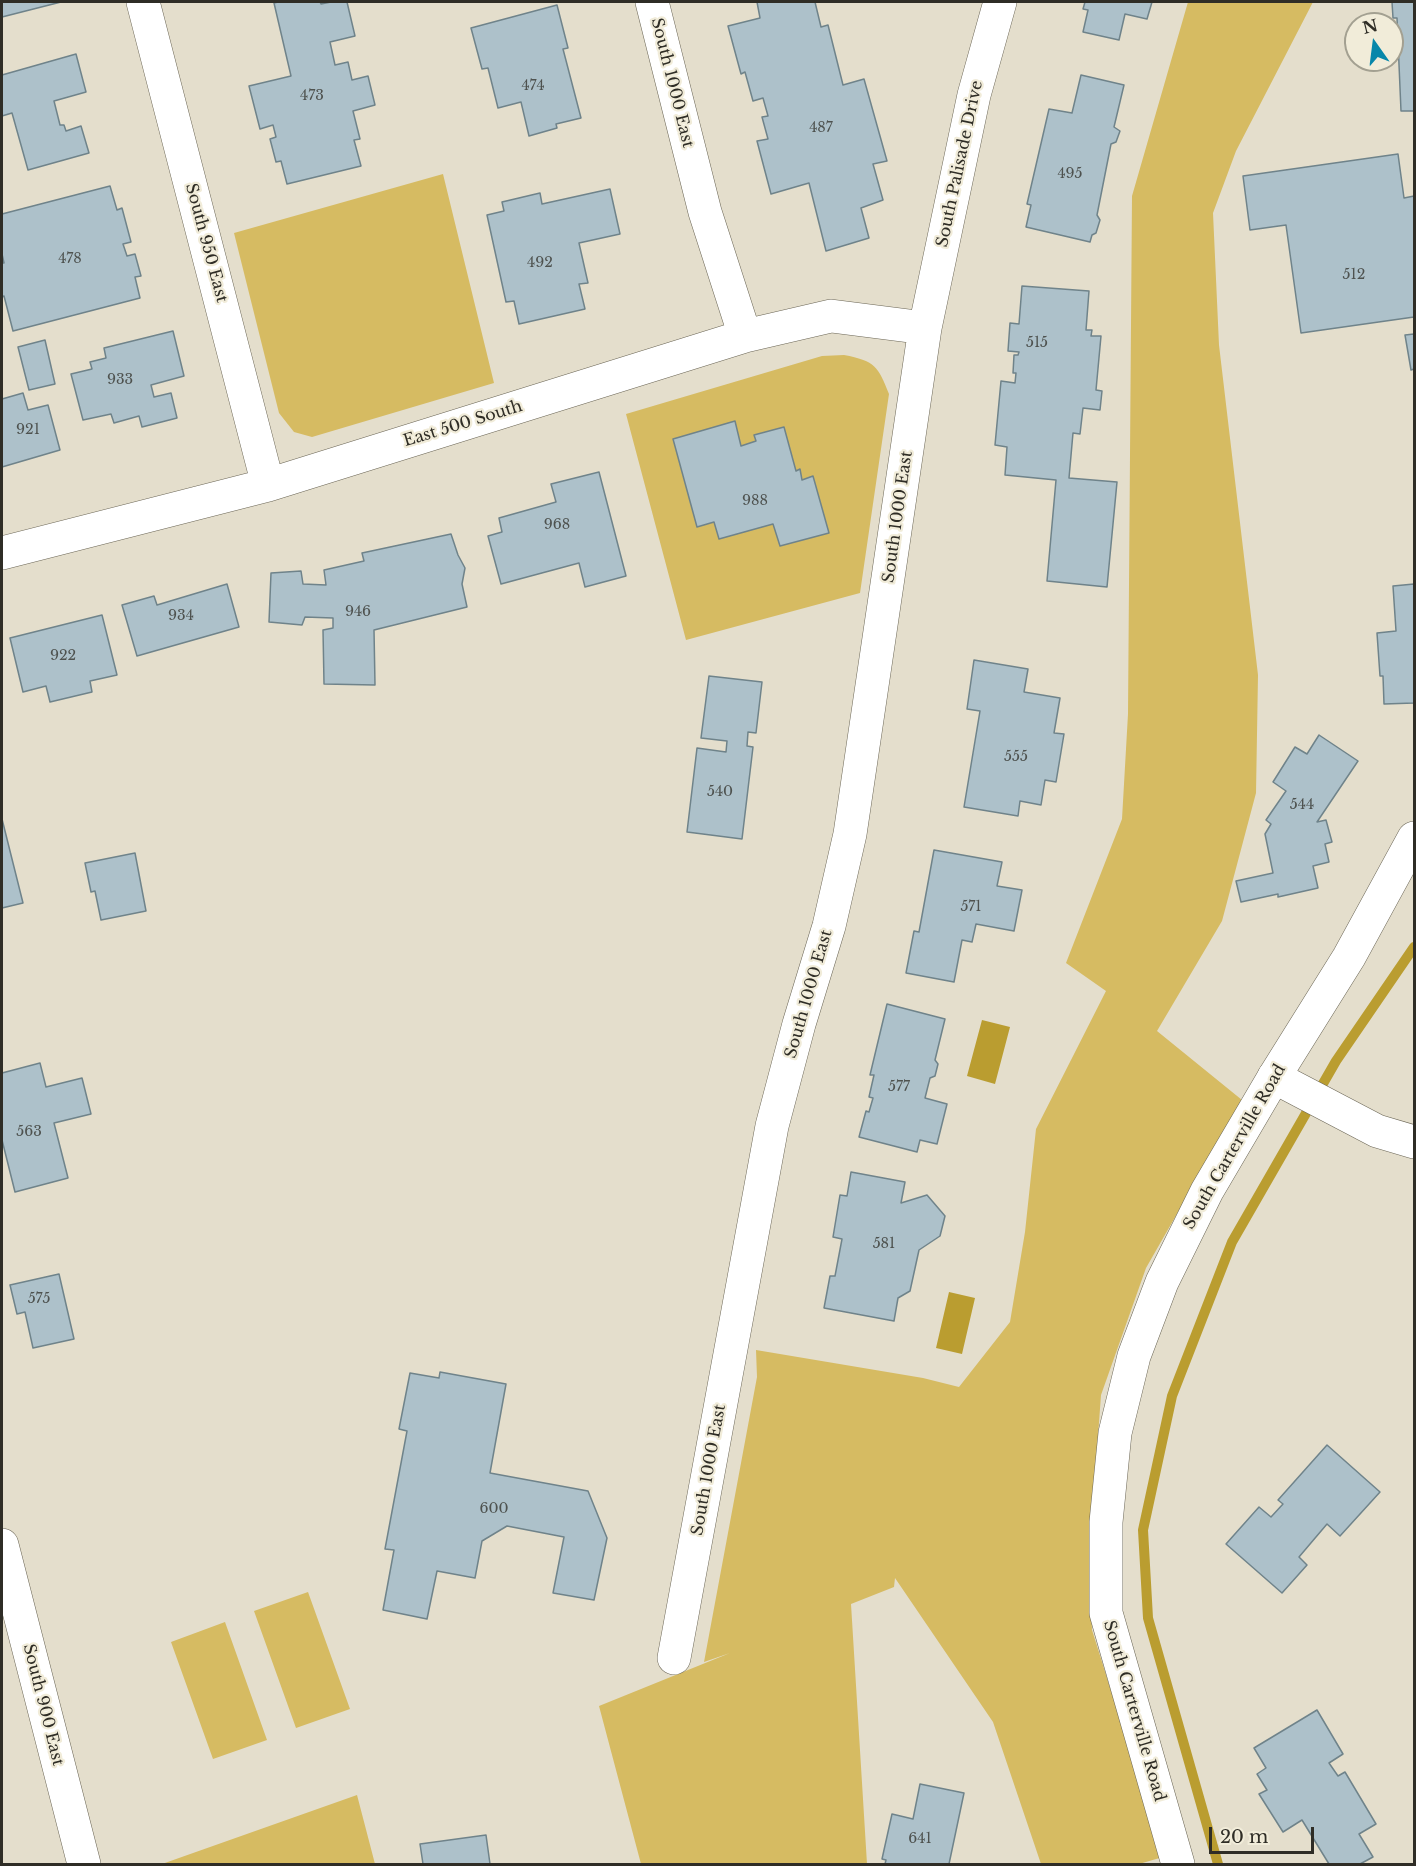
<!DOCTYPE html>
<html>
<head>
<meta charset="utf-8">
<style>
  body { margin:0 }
  #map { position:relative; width:1416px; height:1866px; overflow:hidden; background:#e4decc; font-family:"Libre Baskerville",serif }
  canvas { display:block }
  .frame { position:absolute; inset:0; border:3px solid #2f2d26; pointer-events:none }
  .north { position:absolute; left:1344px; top:12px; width:60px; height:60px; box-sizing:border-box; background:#f1ecd9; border:2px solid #a3a091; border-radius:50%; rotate:346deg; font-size:16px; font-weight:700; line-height:24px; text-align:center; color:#2f2d26 }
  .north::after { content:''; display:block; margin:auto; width:21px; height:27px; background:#0787aa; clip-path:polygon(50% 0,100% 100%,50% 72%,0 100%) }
  .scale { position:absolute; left:1209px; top:1827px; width:105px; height:27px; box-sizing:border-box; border:3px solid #2f2d26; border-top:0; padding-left:8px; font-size:18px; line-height:21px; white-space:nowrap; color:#2f2d26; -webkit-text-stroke:4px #f1ecd9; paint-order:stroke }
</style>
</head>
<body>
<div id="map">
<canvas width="1416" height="1866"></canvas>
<div class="frame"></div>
<div class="north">N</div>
<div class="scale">20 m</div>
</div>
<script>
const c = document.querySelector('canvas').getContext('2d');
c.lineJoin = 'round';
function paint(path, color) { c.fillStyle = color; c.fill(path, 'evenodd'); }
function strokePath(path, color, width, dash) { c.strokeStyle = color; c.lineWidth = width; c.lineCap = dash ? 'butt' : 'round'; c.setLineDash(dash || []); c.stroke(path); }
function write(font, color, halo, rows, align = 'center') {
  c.font = font + ' "Libre Baskerville",serif'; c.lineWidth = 4.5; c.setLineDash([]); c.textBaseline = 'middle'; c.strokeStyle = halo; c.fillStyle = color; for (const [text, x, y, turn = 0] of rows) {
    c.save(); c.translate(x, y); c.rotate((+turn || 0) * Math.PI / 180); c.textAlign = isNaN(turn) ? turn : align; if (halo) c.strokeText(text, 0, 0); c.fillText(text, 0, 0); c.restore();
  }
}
const green = new Path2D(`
  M 1188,2 L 1313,2 L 1236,151 L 1213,213 L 1219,345 L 1258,675 L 1256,793 L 1222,921 L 1157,1031 L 1242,1100 L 1146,1268 L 1101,1395 L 1089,1560 L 1092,1630 L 1163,1857 L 1139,1864 L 1041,1864 L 993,1722 L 895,1578 L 894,1587 L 851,1604 L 867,1864 L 641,1864 L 599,1706 L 730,1653 L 704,1662 L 757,1377 L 756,1350 L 923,1378 L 959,1387 L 1010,1322 L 1025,1232 L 1036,1129 L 1106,991 L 1066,963 L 1122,819 L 1128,714 L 1132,196 Z
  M 443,174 L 494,383 L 312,437 L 294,432 L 279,413 L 234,233 Z
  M 844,355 C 875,361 878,366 889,394 L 860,593 L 686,640 L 626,414 L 822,356 Z
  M 308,1592 L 350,1709 L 296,1728 L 254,1611 Z
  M 225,1622 L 267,1740 L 213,1759 L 171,1642 Z
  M 357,1795 L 375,1864 L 162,1864 Z`);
const water = new Path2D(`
  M 982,1020 L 1010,1027 L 995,1084 L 967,1076 Z
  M 949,1292 L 975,1298 L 962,1354 L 936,1348 Z`);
const stream = new Path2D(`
  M 1218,1864 L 1148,1618 L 1143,1530 L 1172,1396 L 1232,1242 L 1336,1061 L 1414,947`);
const building = new Path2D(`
  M 2,2 L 61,2 L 2,17 Z
  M 278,2 L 320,2 L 321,4 L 331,2 L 347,2 L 355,36 L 330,42 L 335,65 L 348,62 L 352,80 L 368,76 L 375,105 L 353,111 L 360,139 L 354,140 L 361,166 L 287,184 L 281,161 L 276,162 L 270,139 L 276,137 L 273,125 L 260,129 L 249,86 L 291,76 L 274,3 Z
  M 757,2 L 815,2 L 821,27 L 828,25 L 843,85 L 864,79 L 887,161 L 873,164 L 883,200 L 861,208 L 869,238 L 826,251 L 809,183 L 771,194 L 757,141 L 768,139 L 762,117 L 768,116 L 763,98 L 753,101 L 745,72 L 741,74 L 728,26 L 760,18 Z
  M 1085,2 L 1152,2 L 1147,19 L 1125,14 L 1119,40 L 1083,32 L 1088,10 L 1083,9 Z
  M 1392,2 L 1414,2 L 1414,111 L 1401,111 L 1397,18 L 1393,18 Z
  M 557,5 L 568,48 L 563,49 L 581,118 L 556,124 L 557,128 L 529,136 L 521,102 L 498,108 L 488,68 L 482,69 L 471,28 Z
  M 76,54 L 86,92 L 54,101 L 60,125 L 64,125 L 66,131 L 81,126 L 89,153 L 28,170 L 12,113 L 2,116 L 2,75 Z
  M 1081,75 L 1124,85 L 1114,127 L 1120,131 L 1116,142 L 1111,144 L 1097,215 L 1100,220 L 1096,233 L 1092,235 L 1090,242 L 1026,227 L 1031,205 L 1027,204 L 1049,109 L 1072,113 Z
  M 1398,154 L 1404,198 L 1414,196 L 1414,317 L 1301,333 L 1286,225 L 1250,230 L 1243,176 Z
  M 110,186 L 117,210 L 122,208 L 131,242 L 123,244 L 127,256 L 135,254 L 141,276 L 135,277 L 140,298 L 13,331 L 4,296 L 2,297 L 2,263 L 4,263 L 2,254 L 2,214 Z
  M 610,189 L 620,234 L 579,243 L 588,283 L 579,284 L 585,309 L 519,324 L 514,301 L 506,302 L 487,215 L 504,211 L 502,202 L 540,193 L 542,204 Z
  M 1022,286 L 1089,291 L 1086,330 L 1092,330 L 1091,336 L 1101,336 L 1096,390 L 1102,391 L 1100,410 L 1083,408 L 1080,434 L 1073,433 L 1069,478 L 1117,482 L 1107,587 L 1047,581 L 1056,480 L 1005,475 L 1007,447 L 995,445 L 1001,381 L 1015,383 L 1016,373 L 1013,373 L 1014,355 L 1018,355 L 1019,352 L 1008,351 L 1010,323 L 1019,324 Z
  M 173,331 L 184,376 L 151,385 L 154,397 L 171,393 L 177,418 L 142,427 L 139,416 L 114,423 L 111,414 L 83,420 L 71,374 L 92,369 L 90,362 L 106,358 L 104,348 Z
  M 1414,334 L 1414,369 L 1411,370 L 1405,335 Z
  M 45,340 L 55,384 L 29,390 L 18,347 Z
  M 23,393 L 28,410 L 48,405 L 60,450 L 2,467 L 2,399 Z
  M 735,421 L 741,446 L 756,441 L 754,435 L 784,427 L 796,471 L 800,469 L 802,480 L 813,476 L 829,533 L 780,546 L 773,524 L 719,539 L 714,522 L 697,527 L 673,439 Z
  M 599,472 L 626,576 L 585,587 L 579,563 L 501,584 L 488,536 L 502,532 L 499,518 L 556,502 L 551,484 Z
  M 451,534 L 458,555 L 465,568 L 462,584 L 467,607 L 374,630 L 375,685 L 324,684 L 323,630 L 333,628 L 333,618 L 305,617 L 302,625 L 269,622 L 271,573 L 301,571 L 303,584 L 326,585 L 324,570 L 364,561 L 362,553 Z
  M 227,584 L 239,627 L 137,656 L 122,605 L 154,596 L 157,605 Z
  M 1414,584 L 1414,703 L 1384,704 L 1383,676 L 1380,676 L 1377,633 L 1396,631 L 1393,586 Z
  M 102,615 L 117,675 L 90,681 L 92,692 L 50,702 L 46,686 L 23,692 L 10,638 Z
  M 974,660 L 1028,669 L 1024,692 L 1060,698 L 1054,733 L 1064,734 L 1056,782 L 1045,780 L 1041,805 L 1020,801 L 1018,816 L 964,807 L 980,711 L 967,709 Z
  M 709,676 L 762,682 L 756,733 L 748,732 L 747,746 L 753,747 L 742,839 L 687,832 L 697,748 L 726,752 L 727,741 L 701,738 Z
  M 1319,735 L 1358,761 L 1317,822 L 1326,820 L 1332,842 L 1325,844 L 1329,862 L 1313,866 L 1318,888 L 1278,897 L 1278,894 L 1241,902 L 1236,881 L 1273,873 L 1265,834 L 1271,824 L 1266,820 L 1286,791 L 1273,782 L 1295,747 L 1307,754 Z
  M 2,819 L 23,903 L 2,908 Z
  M 934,850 L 1002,862 L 997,886 L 1022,890 L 1014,931 L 976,924 L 972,942 L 962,940 L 954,982 L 906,973 L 914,931 L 919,932 Z
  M 135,853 L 146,911 L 101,920 L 95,891 L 91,892 L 85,863 Z
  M 887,1004 L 945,1019 L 935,1060 L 938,1064 L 935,1076 L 930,1078 L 925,1098 L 947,1104 L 937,1144 L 920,1140 L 917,1152 L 859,1137 L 866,1111 L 869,1112 L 873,1098 L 869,1097 L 874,1075 L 870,1075 Z
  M 40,1063 L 46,1087 L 82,1078 L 91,1114 L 54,1123 L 68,1178 L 15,1192 L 2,1140 L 2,1073 Z
  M 851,1172 L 905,1182 L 901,1203 L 927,1195 L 945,1216 L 940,1236 L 919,1250 L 910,1291 L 898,1298 L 894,1321 L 824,1308 L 830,1276 L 835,1276 L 842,1239 L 833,1237 L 840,1195 L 847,1196 Z
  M 59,1274 L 74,1339 L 33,1348 L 25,1312 L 17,1314 L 10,1285 Z
  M 440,1372 L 506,1384 L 490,1473 L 588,1491 L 607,1538 L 594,1600 L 553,1593 L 564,1537 L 507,1526 L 482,1541 L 475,1578 L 437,1571 L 427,1619 L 383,1610 L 394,1550 L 385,1549 L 407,1431 L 399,1429 L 410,1373 L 439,1378 Z
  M 1327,1445 L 1380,1492 L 1340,1536 L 1327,1524 L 1299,1557 L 1307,1565 L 1282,1593 L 1226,1544 L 1259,1507 L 1271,1517 L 1283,1504 L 1278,1500 Z
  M 1317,1710 L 1343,1754 L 1329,1763 L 1338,1776 L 1345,1772 L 1376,1824 L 1359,1834 L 1373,1857 L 1360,1864 L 1329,1864 L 1302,1820 L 1283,1832 L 1259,1794 L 1267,1790 L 1257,1774 L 1266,1768 L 1254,1748 Z
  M 920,1784 L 964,1793 L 949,1864 L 885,1864 L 886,1860 L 882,1859 L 892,1814 L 913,1819 Z
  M 486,1835 L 490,1864 L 423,1864 L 420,1844 Z`);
const minor = new Path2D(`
  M 143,2 L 268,485
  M 652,2 L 705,212 L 745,336
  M 2,553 L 268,485 L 745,336 L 831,316 L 925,328
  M 1274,1077 L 1377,1131 L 1414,1142
  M 2,1545 L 84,1864
  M 674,1658 L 772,1126 L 799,1024 L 829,926 L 850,834 L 925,328 L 974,95 L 1000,2`);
const tertiary = new Path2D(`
  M 1178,1864 L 1106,1613 L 1106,1522 L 1115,1433 L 1134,1356 L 1162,1282 L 1207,1191 L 1274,1077 L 1349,957 L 1414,838`);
const numberNames = [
  ["474",533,86],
  ["473",312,96],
  ["487",821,128],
  ["495",1070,174],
  ["478",70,259],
  ["492",540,263],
  ["512",1354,275],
  ["515",1037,343],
  ["933",120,380],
  ["921",28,430],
  ["988",755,501],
  ["968",557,525],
  ["946",358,612],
  ["934",181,616],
  ["922",63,656],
  ["555",1016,757],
  ["540",720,792],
  ["544",1302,805],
  ["571",971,907],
  ["577",899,1087],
  ["563",29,1132],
  ["581",884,1244],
  ["575",39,1299],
  ["600",494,1509],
  ["641",920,1839]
];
const streetNames = [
  ["South 1000 East",672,83,76],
  ["South Palisade Drive",960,164,-78],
  ["South 950 East",206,243,75],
  ["East 500 South",463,424,-17],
  ["South 1000 East",898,517,-82],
  ["South 1000 East",809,994,-74],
  ["South Carterville Road",1235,1147,-60],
  ["South 1000 East",709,1470,-80],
  ["South 900 East",43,1705,76],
  ["South Carterville Road",1134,1711,74]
];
paint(green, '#d6bb62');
paint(water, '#ba9d30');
strokePath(stream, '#ba9d30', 10);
paint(building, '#adc1ca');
strokePath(building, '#6f838a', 1.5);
strokePath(minor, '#6b6656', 34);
strokePath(tertiary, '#6b6656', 34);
strokePath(minor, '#fff', 33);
strokePath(tertiary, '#fff', 33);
write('14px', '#4e524f', null, numberNames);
write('16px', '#2f2d26', '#f1ecd9', streetNames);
</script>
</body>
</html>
